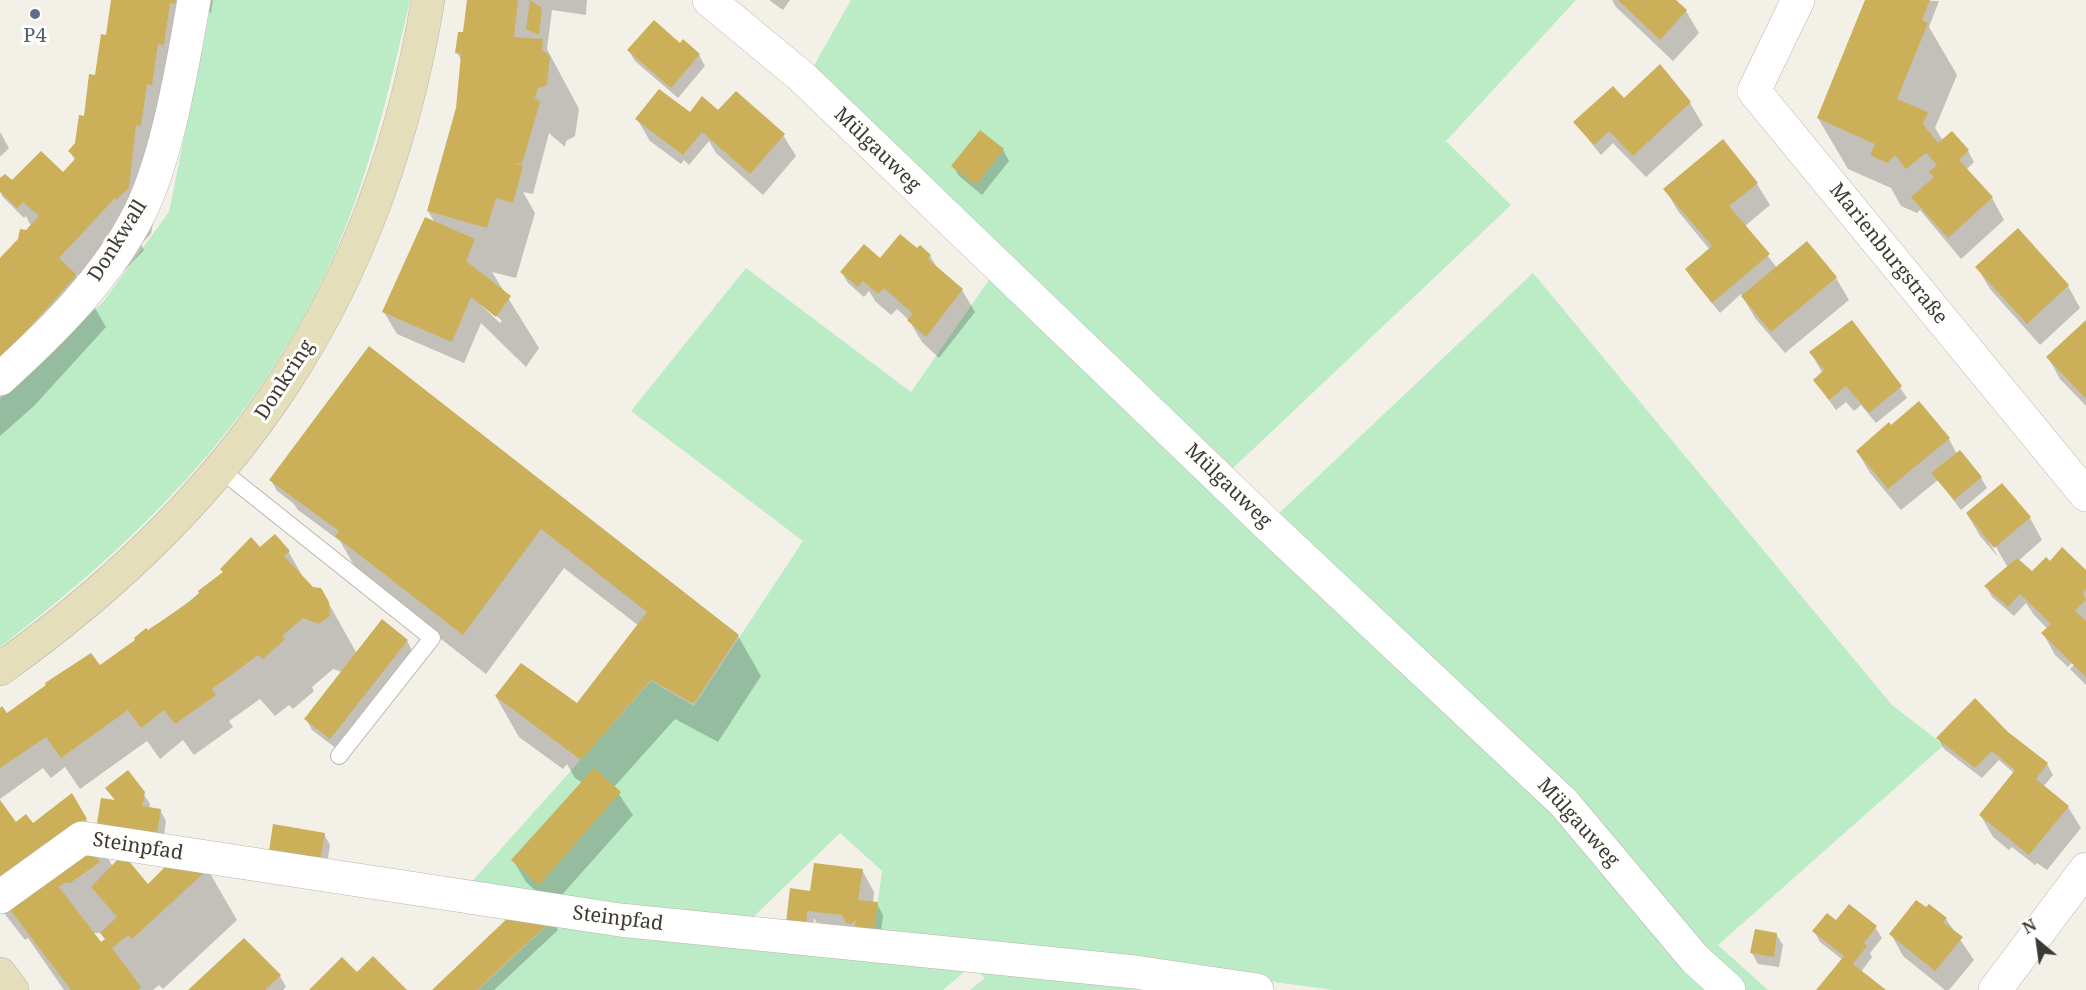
<!DOCTYPE html>
<html>
<head>
<meta charset="utf-8">
<style>
  body { margin:0 }
  #map { position:relative; width:2086px; height:990px; overflow:hidden; background:#f3f0e7; font-family:"Noto Serif",serif }
  canvas { display:block }
  .north { position:absolute; left:2008px; top:912px; width:60px; height:60px; -webkit-text-stroke:4px #fffefa; paint-order:stroke; rotate:331deg; font-size:16px; font-weight:700; line-height:24px; text-align:center; color:#3b3a37 }
  .north::after { content:''; display:block; margin:auto; width:21px; height:27px; background:#3b3a37; clip-path:polygon(50% 0,100% 100%,50% 72%,0 100%) }
</style>
</head>
<body>
<div id="map">
<canvas width="2086" height="990"></canvas>
<div class="north">N</div>
</div>
<script>
const c = document.querySelector('canvas').getContext('2d');
c.lineJoin = 'round';
function paint(path, color) { c.fillStyle = color; c.fill(path, 'evenodd'); }
function strokePath(path, color, width, dash) { c.strokeStyle = color; c.lineWidth = width; c.lineCap = dash ? 'butt' : 'round'; c.setLineDash(dash || []); c.stroke(path); }
function write(font, color, halo, rows, align = 'center') {
  c.font = font + ' "Noto Serif",serif'; c.lineWidth = 6; c.setLineDash([]); c.textBaseline = 'middle'; c.strokeStyle = halo; c.fillStyle = color; for (const [text, x, y, turn = 0] of rows) {
    c.save(); c.translate(x, y); c.rotate((+turn || 0) * Math.PI / 180); c.textAlign = isNaN(turn) ? turn : align; if (halo) c.strokeText(text, 0, 0); c.fillText(text, 0, 0); c.restore();
  }
}
const green = new Path2D(`
  M 212,0 L 410,0 C 391,82 372,165 339,243 C 270,411 142,539 0,647 L 0,399 L 103,302 L 169,212 Z
  M 851,0 L 1576,0 L 1446,141 L 1511,205 L 1228,473 L 811,71 Z
  M 746,268 L 911,392 L 993,274 L 1554,811 L 1710,990 L 1334,990 L 1130,963 L 873,938 L 882,871 L 840,833 L 744,926 L 467,887 L 651,681 L 694,706 L 803,541 L 631,411 Z
  M 1533,273 L 1892,705 L 1944,745 L 1718,945 L 1768,990 L 1745,990 L 1707,956 L 1274,518 Z
  M 555,918 L 971,966 L 943,990 L 478,990 Z
  M 977,971 L 1130,980 L 1140,990 L 970,990 L 985,978 Z`);
const shadow = new Path2D(`
  M 113,0 L 213,0 L 211,13 L 189,9 L 151,234 L 141,244 L 144,250 L 101,296 L 74,272 L 106,327 L 34,406 L 0,436 L 0,260 L 31,226 L 26,216 L 24,218 L 2,196 L 0,181 L 63,174 L 75,161 L 70,151 L 76,143 L 85,118 L 108,37 Z
  M 469,0 L 587,0 L 586,15 L 552,10 L 547,49 L 579,109 L 575,136 L 566,141 L 565,147 L 549,133 L 533,194 L 523,192 L 535,213 L 516,278 L 492,272 L 539,348 L 526,367 L 481,323 L 464,363 L 397,334 L 384,312 L 435,223 L 428,211 L 457,108 L 462,61 L 457,53 L 465,34 ZM 481,301 L 502,321 L 500,323 L 481,305 Z
  M 769,0 L 790,0 L 783,10 Z
  M 1612,0 L 1674,0 L 1686,11 L 1699,33 L 1673,61 L 1616,7 Z
  M 1867,0 L 1939,1 L 1929,27 L 1957,75 L 1935,128 L 1943,141 L 1952,134 L 1968,151 L 1974,162 L 1966,170 L 1992,198 L 2004,220 L 1961,259 L 1920,210 L 1917,213 L 1901,206 L 1891,188 L 1848,169 L 1818,118 Z
  M 683,41 L 699,55 L 705,66 L 678,98 L 635,61 L 629,51 L 680,45 Z
  M 1680,91 L 1690,103 L 1703,125 L 1646,177 L 1613,143 L 1601,155 L 1575,123 L 1623,101 Z
  M 717,111 L 783,135 L 796,156 L 763,195 L 716,153 L 709,141 L 689,165 L 684,160 L 681,164 L 650,141 L 637,119 Z
  M 0,132 L 9,148 L 1,156 L 0,156 Z
  M 981,132 L 1003,150 L 1009,161 L 982,195 L 959,176 L 953,166 Z
  M 1757,184 L 1770,205 L 1745,226 L 1777,268 L 1807,243 L 1836,278 L 1849,300 L 1785,353 L 1755,318 L 1741,294 L 1720,313 L 1693,280 L 1686,269 L 1710,250 L 1678,211 L 1665,189 Z
  M 917,250 L 930,256 L 938,269 L 962,290 L 975,312 L 939,358 L 922,342 L 909,320 L 897,309 L 891,315 L 876,302 L 869,291 L 864,297 L 848,283 L 842,273 Z
  M 1977,267 L 2068,286 L 2080,308 L 2040,345 L 1990,289 Z
  M 1851,322 L 1880,357 L 1907,398 L 1876,423 L 1861,405 L 1854,411 L 1846,402 L 1836,410 L 1815,381 L 1823,374 L 1811,353 Z
  M 2086,322 L 2086,406 L 2060,379 L 2048,357 Z
  M 369,349 L 738,636 L 761,676 L 718,742 L 675,719 L 614,787 L 633,815 L 552,906 L 526,882 L 513,860 L 583,783 L 575,778 L 567,764 L 563,769 L 519,737 L 496,697 L 521,665 L 578,706 L 639,626 L 564,568 L 486,674 L 360,576 L 340,541 L 298,510 L 293,503 L 277,491 L 271,480 Z
  M 1949,439 L 1957,454 L 1981,478 L 1987,488 L 1961,510 L 1938,480 L 1901,510 L 1870,473 L 1857,451 Z
  M 2002,485 L 2030,518 L 2042,540 L 2018,561 L 2032,574 L 2050,563 L 2086,572 L 2086,648 L 2068,667 L 2055,655 L 2043,633 L 2048,629 L 2034,615 L 2026,603 L 2014,616 L 1992,597 L 1986,586 L 2008,568 L 1992,540 L 1989,542 L 1998,557 L 1980,536 L 1967,514 Z
  M 260,549 L 288,551 L 306,582 L 328,602 L 357,654 L 407,641 L 413,652 L 337,749 L 312,730 L 306,719 L 342,672 L 333,669 L 312,687 L 314,691 L 293,709 L 289,705 L 275,716 L 260,699 L 229,721 L 233,727 L 194,755 L 183,740 L 160,759 L 147,741 L 80,789 L 65,767 L 51,778 L 43,768 L 0,799 L 0,710 L 6,715 L 100,667 Z
  M 2086,653 L 2086,685 L 2070,669 Z
  M 2007,733 L 2047,764 L 2053,775 L 2043,787 L 2068,807 L 2081,828 L 2047,870 L 2037,863 L 2035,865 L 2012,847 L 2009,850 L 1993,837 L 1981,816 L 2014,773 L 1999,760 L 1982,778 L 1944,749 L 1938,738 Z
  M 107,788 L 143,793 L 150,804 L 149,809 L 160,810 L 166,821 L 162,849 L 105,834 L 98,823 L 116,802 Z
  M 72,795 L 113,867 L 148,886 L 208,870 L 237,920 L 163,989 L 159,985 L 153,990 L 64,990 L 28,938 L 25,940 L 0,908 L 0,803 L 16,824 L 33,825 ZM 95,933 L 102,933 L 106,940 L 100,944 L 93,935 Z
  M 324,834 L 330,845 L 325,877 L 269,858 Z
  M 862,870 L 874,892 L 873,903 L 877,904 L 883,915 L 879,949 L 822,932 L 814,918 L 811,936 L 794,934 L 811,893 Z
  M 1929,906 L 1946,919 L 1974,960 L 1949,990 L 1945,990 L 1903,956 L 1891,934 Z
  M 552,920 L 558,930 L 494,990 L 434,990 Z
  M 1837,922 L 1875,927 L 1882,938 L 1870,953 L 1872,957 L 1861,972 L 1884,990 L 1818,990 L 1843,960 L 1820,942 L 1814,931 Z
  M 1776,934 L 1783,945 L 1779,967 L 1758,964 L 1752,953 Z
  M 244,940 L 280,976 L 286,987 L 283,990 L 190,990 Z`);
const building = new Path2D(`
  M 111,0 L 176,0 L 175,4 L 170,3 L 164,45 L 158,44 L 152,85 L 147,84 L 141,126 L 136,125 L 129,188 L 116,200 L 115,198 L 59,258 L 77,275 L 0,360 L 0,258 L 18,239 L 20,229 L 26,230 L 39,216 L 23,202 L 17,208 L 0,192 L 0,178 L 5,174 L 12,180 L 41,151 L 63,172 L 76,158 L 68,151 L 75,143 L 79,115 L 84,116 L 89,74 L 95,75 L 101,34 L 106,35 Z
  M 467,0 L 518,0 L 514,37 L 543,39 L 542,50 L 550,56 L 547,85 L 537,89 L 536,97 L 532,96 L 540,102 L 522,164 L 514,163 L 523,166 L 513,203 L 496,198 L 487,228 L 427,211 L 456,108 L 461,54 L 455,53 L 458,32 L 463,32 Z
  M 530,0 L 542,8 L 539,35 L 526,29 Z
  M 1618,0 L 1676,0 L 1687,10 L 1660,40 Z
  M 1865,0 L 1930,0 L 1922,20 L 1928,23 L 1897,99 L 1928,112 L 1923,124 L 1938,143 L 1952,131 L 1969,150 L 1959,160 L 1993,197 L 1948,238 L 1911,197 L 1934,177 L 1929,172 L 1937,165 L 1926,153 L 1906,169 L 1895,155 L 1887,163 L 1870,155 L 1875,144 L 1817,118 Z
  M 654,20 L 680,43 L 683,39 L 700,54 L 671,88 L 627,50 Z
  M 1660,64 L 1691,102 L 1633,156 L 1609,131 L 1594,145 L 1573,122 L 1613,86 L 1624,98 Z
  M 659,89 L 690,112 L 702,96 L 718,110 L 736,91 L 785,134 L 750,174 L 702,132 L 683,155 L 635,119 Z
  M 980,130 L 1004,149 L 976,185 L 951,166 Z
  M 1723,139 L 1758,183 L 1729,206 L 1770,254 L 1712,303 L 1685,269 L 1712,246 L 1663,189 Z
  M 425,217 L 475,239 L 466,261 L 511,296 L 496,317 L 471,297 L 452,342 L 382,312 Z
  M 2018,228 L 2069,285 L 2027,324 L 1975,267 Z
  M 900,234 L 917,248 L 920,245 L 931,255 L 928,259 L 963,289 L 926,337 L 907,320 L 913,314 L 884,288 L 878,294 L 863,281 L 858,287 L 840,272 L 864,244 L 880,258 Z
  M 1807,241 L 1837,277 L 1771,332 L 1741,296 Z
  M 1852,320 L 1902,386 L 1869,413 L 1846,386 L 1829,400 L 1813,380 L 1824,370 L 1809,352 Z
  M 2086,320 L 2086,399 L 2046,357 Z
  M 369,346 L 739,635 L 695,702 L 692,703 L 651,680 L 581,760 L 495,696 L 521,663 L 577,703 L 647,612 L 541,529 L 463,635 L 335,536 L 339,531 L 269,480 Z
  M 1919,401 L 1950,438 L 1888,489 L 1856,451 L 1889,422 L 1891,425 Z
  M 1960,450 L 1982,477 L 1954,500 L 1931,473 Z
  M 2002,483 L 2031,517 L 1994,548 L 1966,513 Z
  M 275,534 L 290,551 L 284,556 L 313,587 L 321,588 L 329,602 L 330,616 L 319,624 L 303,618 L 282,636 L 285,639 L 263,659 L 258,655 L 212,689 L 216,695 L 175,724 L 164,710 L 141,728 L 128,710 L 61,758 L 46,737 L 0,768 L 0,708 L 2,706 L 7,713 L 46,685 L 45,683 L 91,653 L 100,665 L 135,640 L 134,638 L 146,628 L 148,630 L 188,603 L 199,593 L 198,591 L 223,572 L 220,569 L 251,537 L 260,547 Z
  M 2062,547 L 2086,570 L 2086,589 L 2083,593 L 2086,600 L 2075,611 L 2086,621 L 2086,677 L 2041,633 L 2051,624 L 2020,594 L 2008,607 L 1984,586 L 2017,558 L 2032,571 L 2046,557 L 2050,561 Z
  M 382,619 L 408,640 L 330,739 L 304,719 Z
  M 1975,698 L 2008,732 L 2048,763 L 2036,779 L 2069,806 L 2029,855 L 1979,815 L 2015,770 L 1992,751 L 1975,768 L 1936,738 Z
  M 594,768 L 621,792 L 539,885 L 511,860 Z
  M 128,770 L 145,792 L 142,806 L 161,809 L 156,839 L 97,823 L 101,798 L 115,800 L 105,788 Z
  M 72,793 L 87,819 L 0,885 L 0,800 L 16,822 L 26,814 L 33,823 Z
  M 273,824 L 325,833 L 319,866 L 268,858 Z
  M 89,849 L 100,862 L 70,883 L 66,882 L 59,887 L 101,942 L 105,939 L 100,933 L 117,917 L 91,887 L 123,854 L 148,884 L 170,862 L 209,868 L 132,939 L 128,935 L 112,948 L 141,987 L 138,990 L 71,990 L 8,907 Z
  M 814,863 L 863,869 L 858,900 L 878,902 L 873,938 L 853,936 L 856,920 L 851,924 L 846,923 L 842,915 L 807,911 L 806,926 L 786,923 L 790,888 L 810,891 Z
  M 1916,900 L 1926,907 L 1929,904 L 1947,918 L 1943,922 L 1963,937 L 1935,971 L 1889,934 Z
  M 1849,904 L 1877,926 L 1864,943 L 1867,946 L 1853,964 L 1886,990 L 1816,990 L 1844,956 L 1812,931 L 1827,913 L 1836,920 Z
  M 514,912 L 553,919 L 477,990 L 432,990 Z
  M 1755,929 L 1777,933 L 1774,957 L 1750,953 Z
  M 244,938 L 281,975 L 265,990 L 188,990 Z
  M 373,956 L 407,990 L 309,990 L 342,957 L 357,972 Z`);
const lane = new Path2D(`
  M 221,470 L 432,638 L 339,756`);
const street = new Path2D(`
  M 709,0 L 802,77 L 1269,526 L 1564,803 L 1695,959 L 1729,990
  M 1798,0 L 1754,91 L 2086,495
  M 0,379 C 53,331 108,277 140,212 C 168,155 183,63 194,0
  M 0,897 L 82,838 L 620,920 L 1135,972 L 1257,990
  M 1995,990 L 2086,869`);
const secondary = new Path2D(`
  M 0,669 C 240,498 379,294 428,0
  M 0,974 L 12,990`);
const markers = [
  [35,14,6,"#5c6f8a"]
];
const serviceNames = [
  ["P4",35,36]
];
const streetNames = [
  ["Mülgauweg",877,150,44],
  ["Donkwall",118,241,-58],
  ["Marienburgstraße",1888,254,51],
  ["Donkring",285,380,-57],
  ["Mülgauweg",1228,486,44],
  ["Mülgauweg",1578,823,48],
  ["Steinpfad",138,847,9],
  ["Steinpfad",618,919,7]
];
paint(green, '#bbecc6');
paint(shadow, '#0003');
paint(building, '#cbb059');
strokePath(lane, '#b8b5ad', 18);
strokePath(street, '#b8b5ad', 34);
strokePath(secondary, '#b8b5ad', 34);
strokePath(lane, '#fff', 16);
strokePath(street, '#fff', 33);
strokePath(secondary, '#e5deba', 33);
for (const [x, y, r, color] of markers) { const dot = new Path2D(); dot.arc(x, y, r, 0, 2 * Math.PI); c.fillStyle = color; c.fill(dot); strokePath(dot, '#fffefa', 2); }
write('20px', '#4e5e75', '#fffefa', serviceNames);
write('20px', '#3b3a37', '#fffefa', streetNames);
</script>
</body>
</html>
